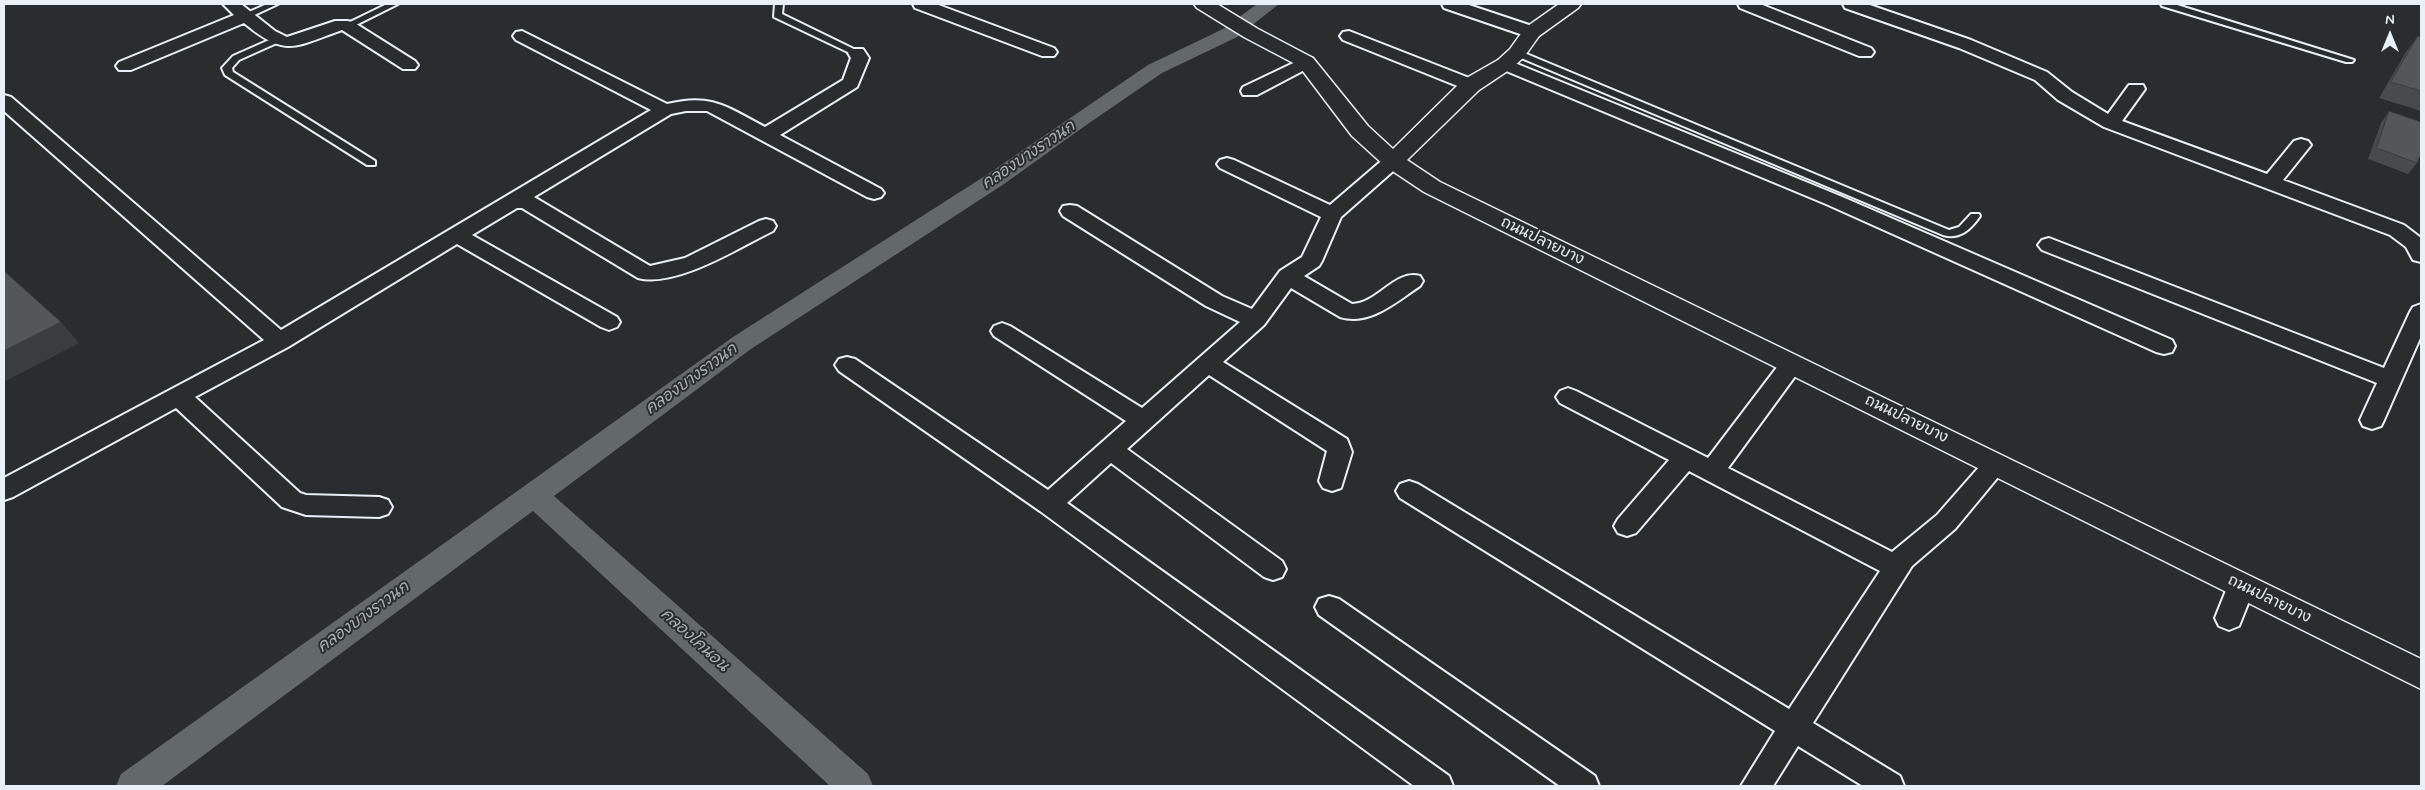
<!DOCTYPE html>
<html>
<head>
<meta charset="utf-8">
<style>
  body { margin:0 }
  #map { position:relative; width:2425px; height:790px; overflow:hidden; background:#2a2d2e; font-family:Mynerve,sans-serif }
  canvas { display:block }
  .frame { position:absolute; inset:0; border:5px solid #e8f1f8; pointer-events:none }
  .north { position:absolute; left:2365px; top:10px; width:50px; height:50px; -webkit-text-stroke:4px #2a2d2e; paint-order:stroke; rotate:0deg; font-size:14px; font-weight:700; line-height:20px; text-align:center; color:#e8f1f8 }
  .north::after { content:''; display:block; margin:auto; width:18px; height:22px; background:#e8f1f8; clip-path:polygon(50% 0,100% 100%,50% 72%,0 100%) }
</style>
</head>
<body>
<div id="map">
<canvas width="2425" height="790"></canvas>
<div class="frame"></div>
<div class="north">N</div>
</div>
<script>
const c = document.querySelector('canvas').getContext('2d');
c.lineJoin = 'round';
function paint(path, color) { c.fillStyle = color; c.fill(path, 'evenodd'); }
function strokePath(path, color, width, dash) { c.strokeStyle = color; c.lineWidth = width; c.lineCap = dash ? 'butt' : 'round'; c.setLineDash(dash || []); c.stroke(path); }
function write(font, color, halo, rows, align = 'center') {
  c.font = font + ' Mynerve,"Playpen Sans Thai",sans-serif'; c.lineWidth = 4; c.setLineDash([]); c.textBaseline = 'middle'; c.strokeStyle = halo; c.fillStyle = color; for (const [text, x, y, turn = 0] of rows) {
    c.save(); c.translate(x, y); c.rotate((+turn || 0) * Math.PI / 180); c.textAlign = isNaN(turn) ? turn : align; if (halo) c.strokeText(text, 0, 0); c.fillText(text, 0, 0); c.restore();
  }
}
const canal = new Path2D(`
  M 1257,4 L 1279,4 L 1237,37 L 1162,73 L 1082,128 L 1004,184 L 751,349 L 554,496 L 868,774 L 873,786 L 830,786 L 533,511 L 162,786 L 116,786 L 121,774 L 733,337 L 988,174 L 1148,65 L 1223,29 Z`);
const lane = new Path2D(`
  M 267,4 L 278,4 L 248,18 L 240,16 Z
  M 387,4 L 398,4 L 350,28 L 342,26 Z
  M 775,4 L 783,4 L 782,14 L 862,53 L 860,55 L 854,55 L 774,17 Z
  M 2161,4 L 2174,4 L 2354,60 L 2352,62 L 2346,62 L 2162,6 Z
  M 276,37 L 281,40 L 279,42 L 239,60 L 232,68 L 233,72 L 375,161 L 375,165 L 367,165 L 225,75 L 222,68 L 233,56 Z
  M 1517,50 L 1949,230 L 1959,227 L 1971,214 L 1979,214 L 1980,216 C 1971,229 1960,240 1943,235 L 1514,55 L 1514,51 Z`);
const street = new Path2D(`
  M 223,4 L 241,4 L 275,31 L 287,37 L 335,21 L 347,21 L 353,22 L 415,61 L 418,65 L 415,69 L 403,69 L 342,30 C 294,47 286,58 244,23 L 131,70 L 119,70 L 116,66 L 119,62 L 234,15 Z
  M 913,4 L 936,4 L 1054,48 L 1057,52 L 1054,56 L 1042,56 L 915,8 Z
  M 1442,4 L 1466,4 L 1538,28 L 1541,32 L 1538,36 L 1526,36 L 1444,8 Z
  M 1738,4 L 1760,4 L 1871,48 L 1874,52 L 1871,56 L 1859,56 L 1740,8 Z
  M 1843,4 L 1867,4 L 1971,40 L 2047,72 L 2072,92 L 2108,114 L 2129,85 L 2143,85 L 2145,89 L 2122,121 L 2267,174 L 2294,141 L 2301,139 L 2308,141 L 2311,145 L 2283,180 L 2404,225 L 2421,238 L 2421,262 L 2413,260 L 2406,247 L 2390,235 L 2104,127 L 2058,100 L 2035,80 L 1959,48 L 1845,8 Z
  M 522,31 L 667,104 C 712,93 727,107 765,127 L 843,80 L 851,58 L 848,53 L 851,49 L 863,49 L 869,58 L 857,87 L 780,135 L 881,189 L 884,193 L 881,197 L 874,199 L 867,197 L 707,111 L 686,111 L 671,114 L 534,197 L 650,266 L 685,258 L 759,221 L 766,219 L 773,221 L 776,226 L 773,231 C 740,247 676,288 638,278 L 522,208 L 517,208 L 472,235 L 617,317 L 620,322 L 617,327 L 609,330 L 601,327 L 457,244 L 288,347 L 195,397 L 300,493 L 306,495 L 379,497 L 388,500 L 392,507 L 388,514 L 379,517 L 306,515 L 282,507 L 176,408 L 13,497 L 4,500 L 4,478 L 264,340 L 4,111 L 4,95 L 11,97 L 281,330 L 651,110 L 516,40 L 513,36 L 516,32 Z
  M 1349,31 L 1477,81 L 1480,85 L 1477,89 L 1465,89 L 1343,40 L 1340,36 L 1343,32 Z
  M 1306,57 L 1312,58 L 1315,62 L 1312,66 L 1257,95 L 1243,95 L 1241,91 L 1243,87 Z
  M 1505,59 L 1840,196 L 2172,340 L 2175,346 L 2172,352 L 2164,354 L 2156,352 L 1826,204 L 1499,68 L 1496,64 L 1499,60 Z
  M 1393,155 L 1400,157 L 1403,161 L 1400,165 L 1341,217 L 1322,261 L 1319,266 L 1304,276 L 1352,304 C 1377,304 1395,269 1420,276 L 1423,281 L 1420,286 C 1396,302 1370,326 1340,317 L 1291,288 L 1264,325 L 1223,362 L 1347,439 L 1352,452 L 1341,488 L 1332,491 L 1323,488 L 1319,481 L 1327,451 L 1209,375 L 1127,449 L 1282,561 L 1286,569 L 1282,577 L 1273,580 L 1264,577 L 1111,463 L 1067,503 L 1449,776 L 1453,786 L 1414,786 L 1040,511 L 839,371 L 835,365 L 839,359 L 847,357 L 855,359 L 1048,490 L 1126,421 L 994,336 L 991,331 L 994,326 L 1002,323 L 1010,326 L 1142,408 L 1240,322 L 1206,306 L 1063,216 L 1060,211 L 1063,206 L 1070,205 L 1077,206 L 1222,296 L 1252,309 L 1280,271 L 1302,257 L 1321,217 L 1220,168 L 1217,164 L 1220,160 L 1227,158 L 1234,160 L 1330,205 L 1386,157 Z
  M 2049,238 L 2384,368 L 2410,312 L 2413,307 L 2421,304 L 2421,336 L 2384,420 L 2381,426 L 2372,429 L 2363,426 L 2360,420 L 2377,383 L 2042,250 L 2038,245 L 2042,240 Z
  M 1792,356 L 1800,358 L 1804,364 L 1728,468 L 1892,552 L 1937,515 L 1987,458 L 1996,456 L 2005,458 L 2008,465 L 1955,529 L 1912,566 L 1813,723 L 1900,776 L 1904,786 L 1863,786 L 1798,746 L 1773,786 L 1741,786 L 1775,731 L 1400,498 L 1396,491 L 1400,484 L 1409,481 L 1418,484 L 1789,709 L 1880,571 L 1689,471 L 1636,533 L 1627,536 L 1618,533 L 1614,526 L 1618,519 L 1669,460 L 1560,403 L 1556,397 L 1560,391 L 1568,388 L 1576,391 L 1708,458 L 1784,358 Z
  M 2241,575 L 2251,578 L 2255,586 L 2239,626 L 2229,630 L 2219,626 L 2215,618 L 2231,578 Z
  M 1329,596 L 1339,599 L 1595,776 L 1599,786 L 1560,786 L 1319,615 L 1315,607 L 1319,599 Z`);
const secondary = new Path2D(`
  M 1194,4 L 1217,4 L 1258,29 L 1313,58 L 1368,126 L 1393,149 L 1463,80 L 1498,60 L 1510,49 L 1525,28 L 1559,4 L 1581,4 L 1578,8 L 1539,36 L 1524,57 L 1512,68 L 1479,90 L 1407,160 L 1440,182 L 2421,659 L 2421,689 L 1424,192 L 1385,166 L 1352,136 L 1299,66 L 1244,37 L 1197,8 Z`);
const wall = new Path2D(`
  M 2418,36 L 2421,38 L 2421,111 L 2379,98 L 2406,52 Z
  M 2389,111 L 2417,163 L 2408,174 L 2368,159 L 2381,123 Z`);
const shadedWall = new Path2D(`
  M 61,322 L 79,343 L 4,382 L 4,351 Z`);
const building = new Path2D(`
  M 2418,36 L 2421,38 L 2421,91 L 2391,82 Z
  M 2389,111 L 2421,122 L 2421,154 L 2417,163 L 2377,148 Z
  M 4,271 L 61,322 L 4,351 Z`);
const streetNames = [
  ["ถนนปลายบาง",1542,242,26],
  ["ถนนปลายบาง",1906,420,26],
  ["ถนนปลายบาง",2269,600,26]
];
const waterNames = [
  ["คลองบางราวนก",1029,156,-34],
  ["คลองบางราวนก",692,380,-36],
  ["คลองบางราวนก",364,618,-36],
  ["คลองโคนอน",694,641,42]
];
paint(canal, '#63686b');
strokePath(lane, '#e8f1f8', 4);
strokePath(street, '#e8f1f8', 4);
strokePath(secondary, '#e8f1f8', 3);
paint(lane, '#2a2d2e');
paint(street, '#2a2d2e');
paint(secondary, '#2a2d2e');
paint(wall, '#474b4d');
paint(shadedWall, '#3a3d3e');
paint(building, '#535759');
strokePath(building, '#3a3d3e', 1);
write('15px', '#e8f1f8', '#2a2d2e', streetNames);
write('italic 16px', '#acb3b9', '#2a2d2e', waterNames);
</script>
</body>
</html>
